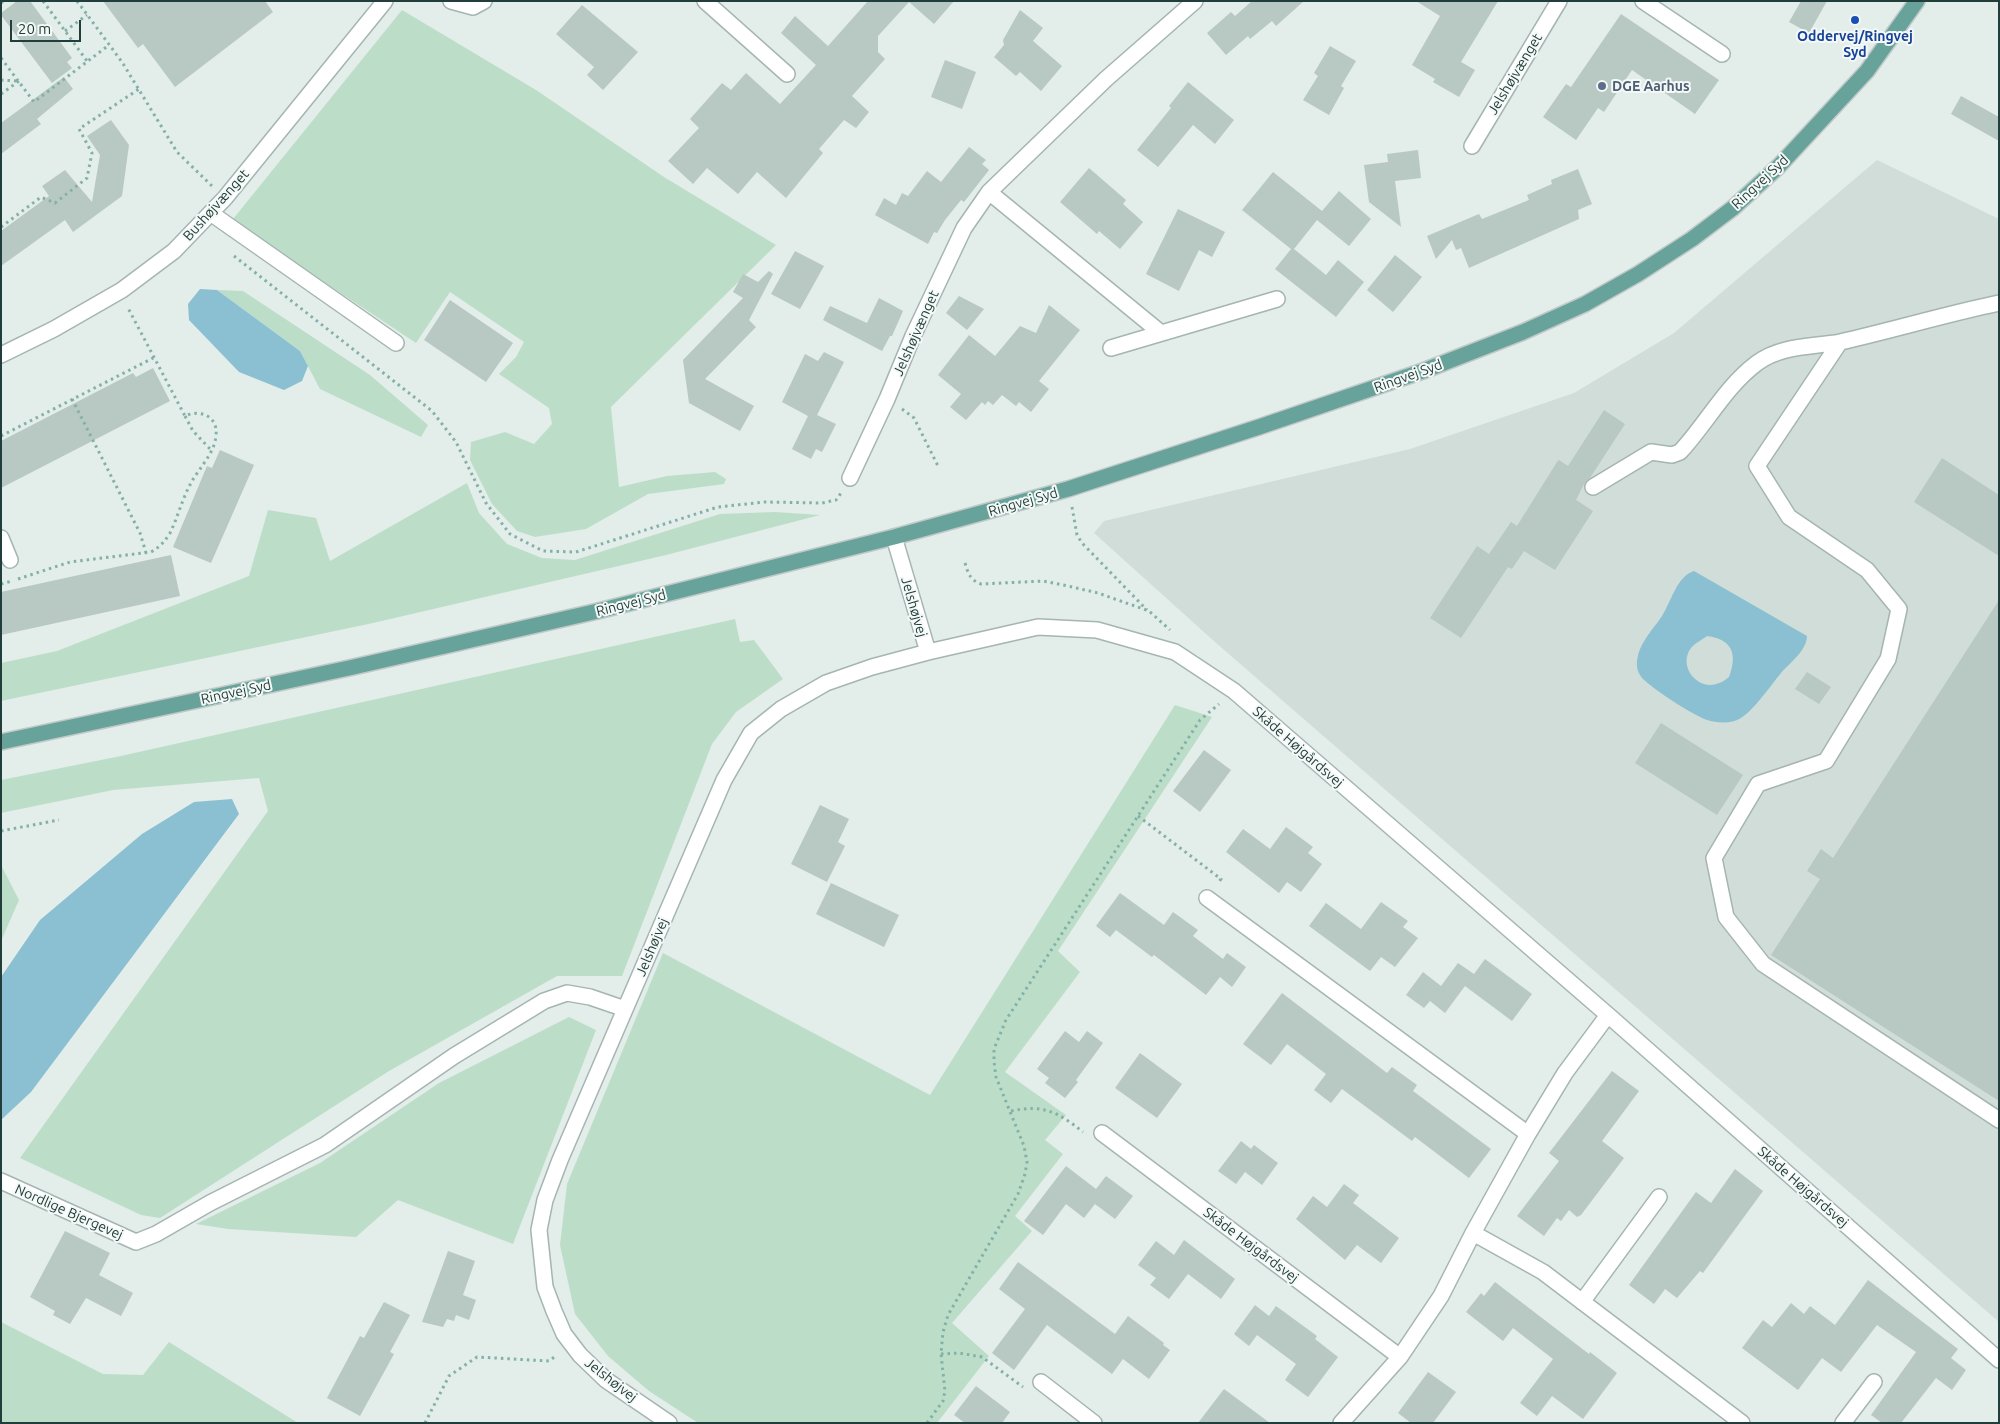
<!DOCTYPE html>
<html>
<head>
<meta charset="utf-8">
<style>
  body { margin:0 }
  #map { position:relative; width:2000px; height:1424px; overflow:hidden; background:#e3edea; font-family:Ubuntu,sans-serif }
  canvas { display:block }
  .frame { position:absolute; inset:0; border:2px solid #223e3a; pointer-events:none }
  .scale { position:absolute; left:10px; top:20px; width:71px; height:22px; box-sizing:border-box; border:2px solid #223e3a; border-top:0; padding-left:6px; font-size:15px; line-height:18px; white-space:nowrap; color:#223e3a; -webkit-text-stroke:4px #f4f9f7; paint-order:stroke }
</style>
</head>
<body>
<div id="map">
<canvas width="2000" height="1424"></canvas>
<div class="frame"></div>
<div class="scale">20 m</div>
</div>
<script>
const c = document.querySelector('canvas').getContext('2d');
c.lineJoin = 'round';
function paint(path, color) { c.fillStyle = color; c.fill(path, 'evenodd'); }
function strokePath(path, color, width, dash) { c.strokeStyle = color; c.lineWidth = width; c.lineCap = dash ? 'butt' : 'round'; c.setLineDash(dash || []); c.stroke(path); }
function write(font, color, halo, rows, align = 'center') {
  c.font = font + ' Ubuntu,sans-serif'; c.lineWidth = 4; c.setLineDash([]); c.textBaseline = 'middle'; c.strokeStyle = halo; c.fillStyle = color; for (const [text, x, y, turn = 0] of rows) {
    c.save(); c.translate(x, y); c.rotate((+turn || 0) * Math.PI / 180); c.textAlign = isNaN(turn) ? turn : align; if (halo) c.strokeText(text, 0, 0); c.fillText(text, 0, 0); c.restore();
  }
}
const built = new Path2D(`
  M 1877,160 L 1999,219 L 1999,1322 L 1215,642 L 1094,533 L 1104,521 L 1410,449 L 1574,393 L 1674,333 Z`);
const green = new Path2D(`
  M 402,10 L 536,90 L 664,177 L 776,245 L 611,407 L 619,487 L 667,476 L 715,472 L 726,479 L 724,484 L 648,494 L 586,529 L 535,537 L 517,531 L 492,504 L 470,460 L 471,442 L 505,432 L 534,444 L 552,424 L 549,408 L 499,374 L 516,357 L 524,342 L 450,292 L 416,343 L 265,243 L 233,219 Z
  M 217,290 L 243,291 L 370,375 L 428,425 L 421,437 L 320,389 L 300,351 Z
  M 467,483 L 479,513 L 507,544 L 542,558 L 575,560 L 720,514 L 775,512 L 820,515 L 666,555 L 373,623 L 1,701 L 1,663 L 57,651 L 249,576 L 268,510 L 316,518 L 330,561 Z
  M 735,619 L 740,642 L 754,640 L 783,679 L 736,712 L 712,744 L 622,976 L 557,976 L 389,1071 L 160,1218 L 141,1215 L 20,1158 L 268,811 L 259,778 L 113,790 L 1,813 L 1,780 L 121,756 Z
  M 1175,705 L 1212,717 L 1058,951 L 1080,972 L 1005,1072 L 1066,1115 L 1045,1140 L 1063,1154 L 1015,1216 L 1032,1231 L 952,1323 L 989,1356 L 937,1423 L 698,1423 L 649,1391 L 608,1356 L 575,1314 L 560,1245 L 567,1184 L 663,953 L 930,1095 Z
  M 1,865 L 19,900 L 1,941 Z
  M 569,1017 L 596,1030 L 513,1244 L 398,1200 L 356,1237 L 228,1229 L 196,1224 L 320,1163 L 439,1083 Z
  M 1,1322 L 103,1374 L 143,1375 L 169,1342 L 298,1423 L 1,1423 Z`);
const water = new Path2D(`
  M 200,289 L 217,290 L 300,351 L 308,366 L 302,381 L 284,390 L 239,372 L 189,320 L 188,304 Z
  M 1694,571 L 1807,636 C 1807,650 1790,663 1781,673 C 1771,685 1754,710 1741,718 C 1732,724 1717,723 1707,720 C 1691,714 1656,691 1643,679 C 1640,676 1637,670 1637,666 C 1636,646 1652,631 1662,616 C 1671,602 1677,576 1694,571 ZM 1707,636 C 1732,639 1738,654 1729,677 C 1726,679 1723,682 1719,683 C 1699,692 1677,667 1691,648 C 1695,643 1702,640 1707,636 Z
  M 232,799 L 239,814 L 31,1092 L 1,1120 L 1,977 L 40,920 L 142,834 L 194,802 Z`);
const building = new Path2D(`
  M 17,1 L 30,1 L 72,58 L 67,62 L 72,68 L 52,83 L 1,15 L 1,13 Z
  M 103,1 L 265,1 L 273,12 L 175,87 L 143,44 L 138,48 Z
  M 868,1 L 954,1 L 934,24 L 909,2 L 878,36 L 878,52 L 885,59 L 852,96 L 869,112 L 856,128 L 844,120 L 819,149 L 823,153 L 786,198 L 757,172 L 738,194 L 707,168 L 693,184 L 668,161 L 699,128 L 690,119 L 722,83 L 731,90 L 746,73 L 780,104 L 816,65 L 781,33 L 795,16 L 828,46 Z
  M 1252,1 L 1304,1 L 1276,26 L 1272,21 L 1250,39 L 1248,36 L 1226,55 L 1207,33 L 1231,12 L 1235,16 Z
  M 1416,1 L 1498,1 L 1461,62 L 1475,70 L 1459,97 L 1433,82 L 1435,79 L 1412,65 L 1440,16 Z
  M 1801,1 L 1827,1 L 1809,33 L 1789,22 Z
  M 582,5 L 638,52 L 603,90 L 587,75 L 594,67 L 556,34 Z
  M 1020,10 L 1043,28 L 1033,41 L 1062,66 L 1041,91 L 1020,72 L 1016,76 L 994,57 L 1004,45 L 1003,40 Z
  M 1621,14 L 1719,80 L 1695,114 L 1632,70 L 1604,112 L 1598,108 L 1576,140 L 1543,117 L 1566,84 L 1571,87 Z
  M 1330,46 L 1356,61 L 1341,86 L 1344,88 L 1329,115 L 1303,100 L 1318,76 L 1314,73 Z
  M 945,60 L 976,72 L 962,109 L 931,97 Z
  M 64,77 L 73,89 L 37,119 L 41,124 L 1,154 L 1,123 Z
  M 1188,82 L 1234,120 L 1215,144 L 1193,125 L 1158,167 L 1137,150 L 1171,108 L 1169,106 Z
  M 1961,96 L 1999,117 L 1999,141 L 1951,114 Z
  M 111,120 L 129,145 L 122,196 L 73,232 L 65,220 L 1,266 L 1,231 L 49,196 L 42,186 L 65,170 L 92,202 L 100,155 L 87,136 Z
  M 969,147 L 986,160 L 982,164 L 989,170 L 964,202 L 961,200 L 945,220 L 937,233 L 934,232 L 928,244 L 875,215 L 884,198 L 896,205 L 902,193 L 908,196 L 927,171 L 941,182 Z
  M 1418,150 L 1421,178 L 1395,181 L 1401,227 L 1369,202 L 1364,165 L 1388,162 L 1387,154 Z
  M 1089,168 L 1126,200 L 1123,204 L 1143,222 L 1120,249 L 1099,231 L 1097,234 L 1060,202 Z
  M 1578,169 L 1592,204 L 1578,210 L 1579,219 L 1469,268 L 1461,248 L 1456,250 L 1452,240 L 1436,259 L 1427,236 L 1479,214 L 1482,219 L 1529,200 L 1527,195 L 1552,184 L 1551,180 Z
  M 1273,172 L 1322,211 L 1339,191 L 1371,219 L 1349,246 L 1317,220 L 1294,249 L 1326,275 L 1338,260 L 1364,282 L 1336,317 L 1275,269 L 1291,249 L 1242,210 Z
  M 1178,209 L 1225,232 L 1212,257 L 1199,250 L 1179,291 L 1146,274 Z
  M 795,251 L 824,266 L 800,309 L 771,294 Z
  M 1395,255 L 1422,277 L 1393,312 L 1367,290 Z
  M 769,271 L 773,274 L 749,320 L 756,327 L 705,379 L 754,406 L 740,431 L 689,403 L 683,360 L 743,298 L 733,292 L 743,274 L 758,282 Z
  M 959,296 L 984,309 L 967,330 L 946,313 Z
  M 879,298 L 903,311 L 892,336 L 890,336 L 882,351 L 823,320 L 830,306 L 867,323 Z
  M 450,300 L 513,343 L 486,382 L 424,340 Z
  M 1049,305 L 1080,330 L 1039,381 L 1049,389 L 1031,412 L 1019,402 L 1016,406 L 1002,395 L 993,405 L 988,401 L 985,405 L 982,402 L 966,420 L 950,407 L 961,394 L 938,375 L 969,335 L 995,356 L 1020,326 L 1036,333 Z
  M 824,352 L 844,362 L 817,415 L 836,424 L 822,452 L 816,449 L 811,459 L 792,449 L 808,416 L 782,402 L 805,354 L 818,361 Z
  M 153,368 L 170,401 L 1,488 L 1,441 L 133,373 L 136,377 Z
  M 1604,410 L 1625,424 L 1590,478 L 1585,482 L 1576,500 L 1593,511 L 1555,570 L 1524,551 L 1512,569 L 1508,567 L 1461,638 L 1430,618 L 1477,546 L 1489,554 L 1511,522 L 1517,526 L 1557,462 L 1559,460 L 1568,466 Z
  M 220,450 L 254,465 L 211,563 L 173,547 L 207,466 L 212,468 Z
  M 1942,458 L 1999,495 L 1999,556 L 1914,502 Z
  M 171,555 L 180,596 L 1,635 L 1,592 Z
  M 1999,600 L 1999,1101 L 1771,955 L 1820,879 L 1807,871 L 1821,849 L 1833,858 Z
  M 1807,672 L 1831,687 L 1819,704 L 1795,689 Z
  M 1661,723 L 1743,775 L 1717,815 L 1635,763 Z
  M 1204,750 L 1231,770 L 1200,812 L 1173,791 Z
  M 820,805 L 849,819 L 838,842 L 845,846 L 827,882 L 791,864 Z
  M 1286,827 L 1313,847 L 1308,853 L 1322,864 L 1301,892 L 1287,882 L 1279,893 L 1226,852 L 1243,829 L 1270,849 Z
  M 831,883 L 899,915 L 884,947 L 816,914 Z
  M 1120,893 L 1164,925 L 1173,912 L 1198,930 L 1193,936 L 1223,959 L 1227,953 L 1246,967 L 1232,987 L 1220,977 L 1206,995 L 1154,955 L 1152,957 L 1116,930 L 1110,937 L 1096,926 Z
  M 1381,902 L 1408,921 L 1403,927 L 1418,938 L 1395,967 L 1381,957 L 1370,971 L 1309,926 L 1326,903 L 1361,929 Z
  M 1485,959 L 1532,994 L 1512,1021 L 1465,986 L 1445,1013 L 1430,1001 L 1424,1008 L 1406,995 L 1423,972 L 1441,986 L 1458,963 L 1474,974 Z
  M 1282,993 L 1387,1073 L 1392,1067 L 1417,1085 L 1413,1091 L 1491,1149 L 1469,1178 L 1415,1137 L 1412,1141 L 1342,1089 L 1331,1103 L 1314,1090 L 1326,1074 L 1287,1044 L 1271,1065 L 1243,1044 Z
  M 1065,1031 L 1079,1042 L 1087,1031 L 1103,1043 L 1076,1080 L 1078,1082 L 1065,1098 L 1045,1083 L 1049,1078 L 1037,1069 Z
  M 1140,1053 L 1182,1084 L 1157,1118 L 1115,1088 Z
  M 1612,1071 L 1639,1091 L 1602,1141 L 1624,1158 L 1581,1215 L 1577,1217 L 1569,1210 L 1561,1221 L 1557,1218 L 1544,1236 L 1517,1216 L 1559,1161 L 1549,1153 Z
  M 1241,1141 L 1251,1149 L 1254,1145 L 1278,1163 L 1262,1185 L 1245,1172 L 1236,1184 L 1218,1171 Z
  M 1066,1166 L 1096,1189 L 1106,1176 L 1133,1196 L 1115,1219 L 1095,1204 L 1084,1218 L 1066,1204 L 1043,1235 L 1024,1221 Z
  M 1735,1169 L 1763,1191 L 1703,1273 L 1700,1271 L 1677,1298 L 1665,1289 L 1654,1304 L 1629,1285 L 1696,1192 L 1711,1203 Z
  M 1344,1184 L 1359,1195 L 1353,1203 L 1399,1238 L 1381,1263 L 1357,1245 L 1345,1260 L 1296,1219 L 1313,1196 L 1327,1207 Z
  M 65,1231 L 110,1253 L 99,1275 L 133,1293 L 121,1316 L 86,1298 L 70,1324 L 53,1315 L 55,1311 L 30,1297 Z
  M 1184,1240 L 1235,1279 L 1221,1299 L 1188,1274 L 1169,1299 L 1150,1285 L 1156,1278 L 1138,1265 L 1156,1241 L 1174,1255 Z
  M 448,1251 L 475,1261 L 463,1295 L 476,1300 L 469,1320 L 456,1315 L 454,1321 L 447,1319 L 443,1327 L 422,1322 Z
  M 1018,1262 L 1115,1334 L 1128,1316 L 1164,1343 L 1163,1345 L 1170,1350 L 1149,1379 L 1123,1359 L 1112,1374 L 1047,1325 L 1014,1370 L 992,1353 L 1025,1309 L 999,1289 Z
  M 1868,1280 L 1958,1349 L 1951,1358 L 1966,1370 L 1952,1390 L 1936,1378 L 1901,1423 L 1882,1423 L 1871,1415 L 1916,1352 L 1877,1325 L 1841,1372 L 1822,1358 L 1798,1390 L 1742,1348 L 1763,1320 L 1772,1327 L 1791,1303 L 1804,1314 L 1810,1306 L 1835,1325 Z
  M 1495,1282 L 1589,1354 L 1590,1352 L 1617,1373 L 1583,1419 L 1552,1396 L 1537,1416 L 1520,1403 L 1553,1359 L 1513,1328 L 1503,1341 L 1466,1312 L 1481,1293 L 1484,1296 Z
  M 384,1302 L 410,1315 L 390,1352 L 394,1354 L 360,1416 L 327,1398 L 360,1336 L 364,1338 Z
  M 1255,1305 L 1269,1316 L 1276,1306 L 1317,1336 L 1315,1339 L 1338,1357 L 1308,1397 L 1285,1380 L 1296,1364 L 1257,1335 L 1249,1346 L 1234,1334 Z
  M 1428,1372 L 1456,1392 L 1433,1423 L 1411,1423 L 1398,1413 Z
  M 976,1386 L 1010,1412 L 1002,1423 L 965,1423 L 954,1415 Z
  M 1224,1389 L 1270,1423 L 1198,1423 Z`);
const path = new Path2D(`
  M 43,1 L 87,61
  M 77,1 L 122,62 L 177,152 L 212,186
  M 1,3 L 4,1
  M 65,31 L 87,15
  M 1,58 L 34,102 L 109,45
  M 1,80 L 18,81
  M 1,94 L 19,81
  M 1,227 L 41,197 L 55,203 L 87,178 L 92,153 L 79,129 L 139,89
  M 234,256 L 432,411 L 456,442 L 486,503 L 510,534 L 543,551 L 576,552 L 718,507 L 765,502 L 822,503 L 836,500 L 841,493
  M 72,399 L 140,533 L 146,553
  M 902,409 L 914,418 L 939,468
  M 185,416 L 193,431 L 211,450
  M 1,436 L 155,357
  M 1072,507 L 1077,535 L 1082,543 L 1147,610
  M 965,563 C 968,573 970,580 981,584 L 1043,581 L 1068,586 L 1098,593 L 1149,611 L 1170,630
  M 18,579 L 70,562 L 151,552 C 160,547 165,541 170,533 C 178,517 182,499 191,483 C 199,468 215,453 216,435 C 218,416 200,409 185,416 L 128,308
  M 1,584 L 12,581
  M 1138,816 L 1221,879 L 1218,883
  M 1,831 L 59,820
  M 1011,1111 C 1043,1104 1058,1112 1083,1132
  M 941,1354 L 959,1353 L 982,1357 L 1023,1387
  M 425,1423 L 449,1376 L 477,1357 L 549,1361 L 557,1355
  M 927,1423 L 943,1401 L 945,1391 L 941,1354 L 943,1332 L 948,1315 L 1018,1194 L 1025,1174 L 1027,1162 L 1024,1146 L 996,1077 L 994,1062 L 994,1049 L 1006,1020 L 1200,720 L 1219,704`);
const minor = new Path2D(`
  M 451,1 L 473,7 L 484,1
  M 705,1 L 787,74
  M 1643,1 L 1722,54
  M 1472,146 L 1559,1
  M 989,192 L 1161,333
  M 212,214 L 396,343
  M 1840,342 L 1757,466 L 1789,517 L 1867,570 L 1899,609 L 1888,659 L 1826,761 L 1758,784 L 1714,858 L 1726,917 L 1763,964 L 1999,1120
  M 1111,348 L 1277,299
  M 1,355 L 54,329 L 122,290 L 174,251 L 225,198 L 385,1
  M 850,478 L 887,399 L 913,336 L 964,228 L 989,192 L 1106,79 L 1195,1
  M 1593,487 L 1651,452 L 1672,455 L 1680,452 C 1707,423 1725,387 1757,363 C 1781,345 1813,347 1840,342 C 1893,330 1946,314 1999,303
  M 894,537 L 928,652
  M 1,538 L 10,560
  M 1207,898 L 1528,1134
  M 1102,1133 L 1400,1357
  M 1,1181 L 136,1242 L 156,1234 L 210,1203 L 325,1145 L 454,1056 L 544,1001 L 567,993 L 590,997 L 625,1009
  M 1473,1233 L 1543,1272 L 1742,1423
  M 1582,1302 L 1659,1197
  M 1041,1382 L 1094,1423
  M 669,1423 L 606,1380 L 580,1355 L 564,1334 L 554,1311 L 545,1287 L 539,1230 L 545,1200 L 560,1160 L 724,780 L 751,733 L 781,709 L 826,683 L 872,667 L 928,652 L 1038,627 L 1097,630 L 1175,652 L 1234,691 L 1608,1015 L 1999,1360
  M 1341,1423 L 1400,1357 L 1441,1296 L 1473,1233 L 1528,1134 L 1565,1073 L 1608,1015
  M 1843,1423 L 1874,1382`);
const major = new Path2D(`
  M 1,742 L 349,668 L 598,611 L 894,537 L 1068,489 L 1259,427 L 1423,371 L 1523,332 L 1585,304 L 1638,274 L 1692,239 L 1733,208 L 1779,166 L 1867,71 L 1917,1`);
const markers = [
  [1855,20,5,"#1a4fb4"],
  [1602,86,5,"#5c6f8a"]
];
const transitNames = [
  ["Oddervej/Ringvej",1855,36],
  ["Syd",1855,52]
];
const streetNames = [
  ["Jelshøjvænget",1515,74,-59],
  ["Ringvej Syd",1760,182,-43],
  ["Bushøjvænget",216,205,-48],
  ["Jelshøjvænget",916,333,-66],
  ["Ringvej Syd",1408,376,-20],
  ["Ringvej Syd",1023,502,-16],
  ["Ringvej Syd",631,603,-14],
  ["Jelshøjvej",914,607,74],
  ["Ringvej Syd",236,692,-12],
  ["Skåde Højgårdsvej",1298,747,41],
  ["Jelshøjvej",652,947,-67],
  ["Skåde Højgårdsvej",1803,1187,41],
  ["Nordlige Bjergevej",69,1212,24],
  ["Skåde Højgårdsvej",1251,1245,37],
  ["Jelshøjvej",611,1380,38]
];
const serviceNames = [
  ["DGE Aarhus",1612,86]
];
paint(built, '#d1ddd9');
paint(green, '#bcdec9');
paint(water, '#8bc0d2');
paint(building, '#b8c8c3');
strokePath(minor, '#a5b5b2', 18);
strokePath(major, '#c1c9c8', 18);
strokePath(path, '#83b1a7', 3, [2.5, 4]);
strokePath(minor, '#fff', 15);
strokePath(major, '#67a39a', 15);
for (const [x, y, r, color] of markers) { const dot = new Path2D(); dot.arc(x, y, r, 0, 2 * Math.PI); c.fillStyle = color; c.fill(dot); strokePath(dot, '#f4f9f7', 2); }
write('bold 14px', '#164399', '#f4f9f7', transitNames);
write('14px', '#223e3a', '#f4f9f7', streetNames);
write('bold 14px', '#4e5e75', '#f4f9f7', serviceNames, 'left');
</script>
</body>
</html>
